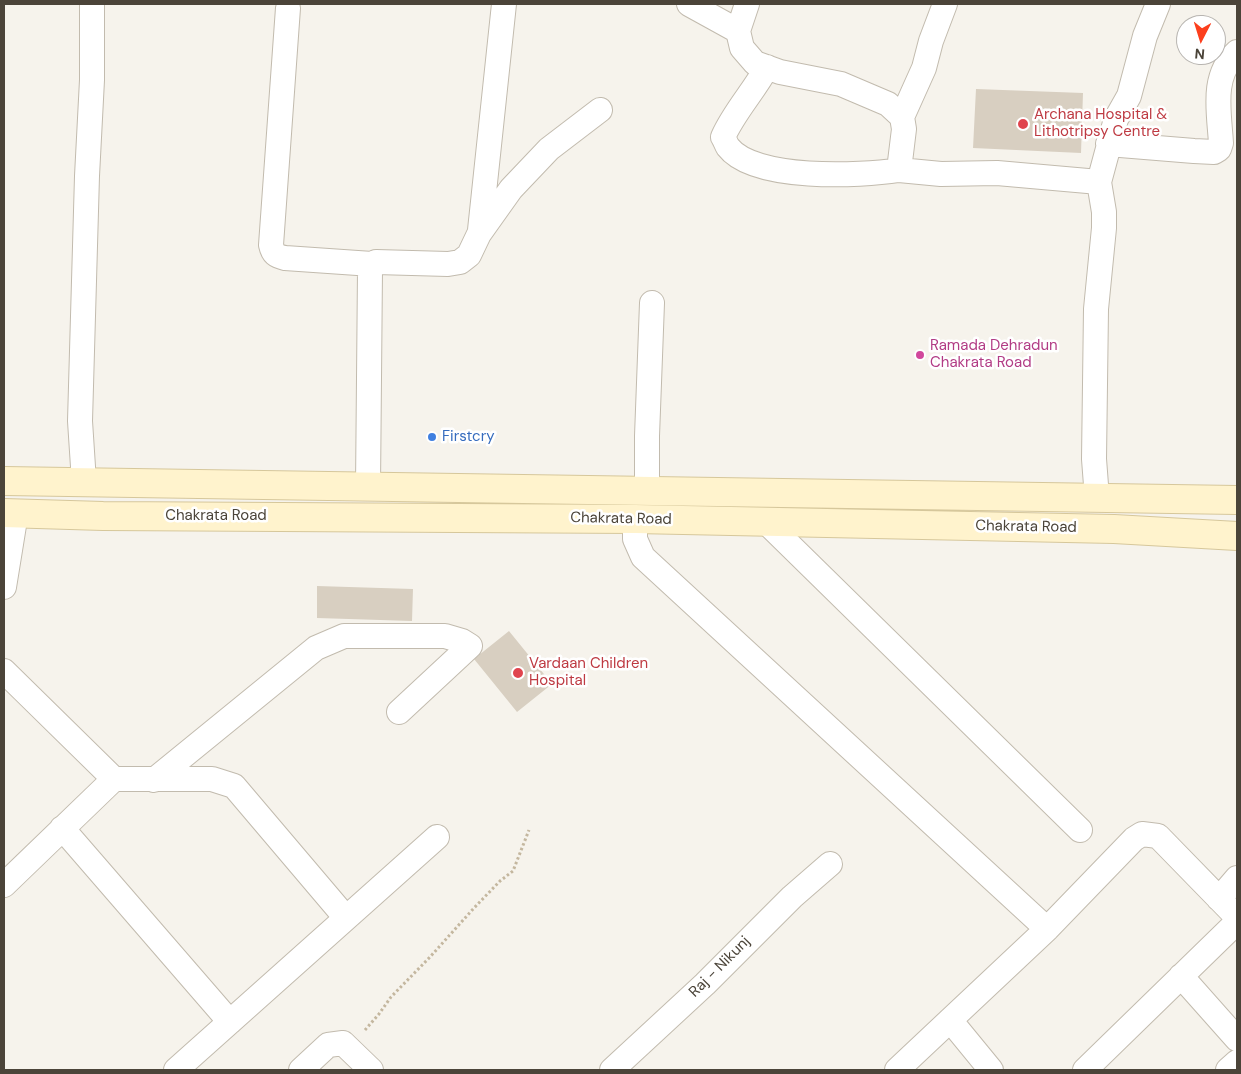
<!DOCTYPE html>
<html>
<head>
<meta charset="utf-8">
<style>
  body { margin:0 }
  #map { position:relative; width:1241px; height:1074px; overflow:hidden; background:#f6f3ec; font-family:"DM Sans",sans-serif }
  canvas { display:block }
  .frame { position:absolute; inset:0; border:5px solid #4b4439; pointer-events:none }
  .north { position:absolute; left:1176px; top:15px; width:50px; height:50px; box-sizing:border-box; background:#fff; border:1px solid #b7b4b0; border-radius:50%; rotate:185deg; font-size:14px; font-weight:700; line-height:20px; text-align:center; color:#4b4439 }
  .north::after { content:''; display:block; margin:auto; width:18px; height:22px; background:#fc3f1d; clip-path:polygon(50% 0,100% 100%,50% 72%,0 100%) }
</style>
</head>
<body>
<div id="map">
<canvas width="1241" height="1074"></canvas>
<div class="frame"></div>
<div class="north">N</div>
</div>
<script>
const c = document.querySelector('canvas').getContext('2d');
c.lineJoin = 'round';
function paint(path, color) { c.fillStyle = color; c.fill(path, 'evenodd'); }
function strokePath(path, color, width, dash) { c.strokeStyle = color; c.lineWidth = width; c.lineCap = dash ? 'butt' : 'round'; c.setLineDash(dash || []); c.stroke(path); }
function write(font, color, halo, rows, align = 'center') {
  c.font = font + ' "DM Sans",sans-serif'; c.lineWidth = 5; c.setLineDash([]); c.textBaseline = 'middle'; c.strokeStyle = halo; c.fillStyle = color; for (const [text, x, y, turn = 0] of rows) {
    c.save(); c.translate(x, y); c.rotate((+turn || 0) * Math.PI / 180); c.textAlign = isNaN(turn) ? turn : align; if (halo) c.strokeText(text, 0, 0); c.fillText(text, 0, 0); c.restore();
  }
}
const building = new Path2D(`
  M 976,89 L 1083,93 L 1081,153 L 973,148 Z
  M 317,586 L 413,589 L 412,621 L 317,618 Z
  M 509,631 L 552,684 L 517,712 L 474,659 Z`);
const path = new Path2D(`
  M 365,1030 L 379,1014 L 391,997 L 430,957 L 474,908 L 500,881 L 513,871 L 529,830`);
const minor = new Path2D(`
  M 689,4 L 738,31
  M 747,4 L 738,31 L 742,48 L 755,63 L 780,72 L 841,84 L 888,104 L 902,117 L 904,129 L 899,170 L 941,174 L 997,173 L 1099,182
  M 288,8 L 271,245 C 273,254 276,256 285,258 L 372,264
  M 767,67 C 754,91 734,112 723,137 C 725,140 726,144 728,147 C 754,181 860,176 899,170
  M 902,117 L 924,68 L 931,41 L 945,4
  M 1108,144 L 1194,151 L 1214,152 L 1219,149 L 1221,143 C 1219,111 1211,76 1237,52
  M 480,230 L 504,4
  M 84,482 L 80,421 L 87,176 L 92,80 L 92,4
  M 368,486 L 370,270 L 372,264 L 376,262 L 448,264 L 460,262 L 469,255 L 479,234 L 511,189 L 549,149 L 600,110
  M 647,490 L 647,436 L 652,303
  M 1097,498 L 1094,459 L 1096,309 L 1104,228 L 1104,212 L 1099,182 L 1116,119 L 1129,96 L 1145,36 L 1158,4
  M 635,519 L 635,539 L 643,557 L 1047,929
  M 765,521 L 1080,830
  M 4,587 L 16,513
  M 4,671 L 114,779 L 212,779 L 234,786 L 346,918
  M 154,780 L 316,648 L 344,636 L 445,636 L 462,641 L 470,646 L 399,712
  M 62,828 L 230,1022
  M 4,885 L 114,779
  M 1219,899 L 1237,878
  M 1181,976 L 1237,1039
  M 950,1020 L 991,1070
  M 176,1070 L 437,837
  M 301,1070 L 328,1045 L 343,1043 L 371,1070
  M 612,1070 L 705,984 L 792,897 L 830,864
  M 897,1070 L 1047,929 L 1134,839 L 1142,834 L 1158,836 L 1237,917
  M 1085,1070 L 1237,922
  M 1228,1070 L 1237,1062`);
const secondary = new Path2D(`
  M 4,481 L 1237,500
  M 4,513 L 103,516 L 635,519 L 1114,529 L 1237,536`);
const markers = [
  [1023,124,6,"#e0444e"],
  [920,355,5,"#d1479c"],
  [432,437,5,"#3f7fe0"],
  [518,673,6,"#e0444e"]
];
const healthNames = [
  ["Archana Hospital &",1034,115],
  ["Lithotripsy Centre",1034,132],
  ["Vardaan Children",529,664],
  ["Hospital",529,681]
];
const hotelNames = [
  ["Ramada Dehradun",930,346],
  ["Chakrata Road",930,363]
];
const shopNames = [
  ["Firstcry",442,437]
];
const streetNames = [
  ["Chakrata Road",216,516],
  ["Chakrata Road",621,519,1],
  ["Chakrata Road",1026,527,1],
  ["Raj - Nikunj",720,967,-45]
];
paint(building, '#d8cfc1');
strokePath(minor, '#c2bbae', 26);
strokePath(secondary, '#d6c79b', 30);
strokePath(path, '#c4b79f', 3, [2.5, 2.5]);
strokePath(minor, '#fff', 24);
strokePath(secondary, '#fff3cd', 28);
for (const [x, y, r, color] of markers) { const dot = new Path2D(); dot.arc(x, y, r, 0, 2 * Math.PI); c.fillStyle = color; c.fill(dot); strokePath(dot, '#fff', 2); }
write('15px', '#be3a42', '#fff', healthNames, 'left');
write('15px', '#b23c85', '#fff', hotelNames, 'left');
write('15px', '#366cbe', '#fff', shopNames, 'left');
write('15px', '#4b4439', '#fff', streetNames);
</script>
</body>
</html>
